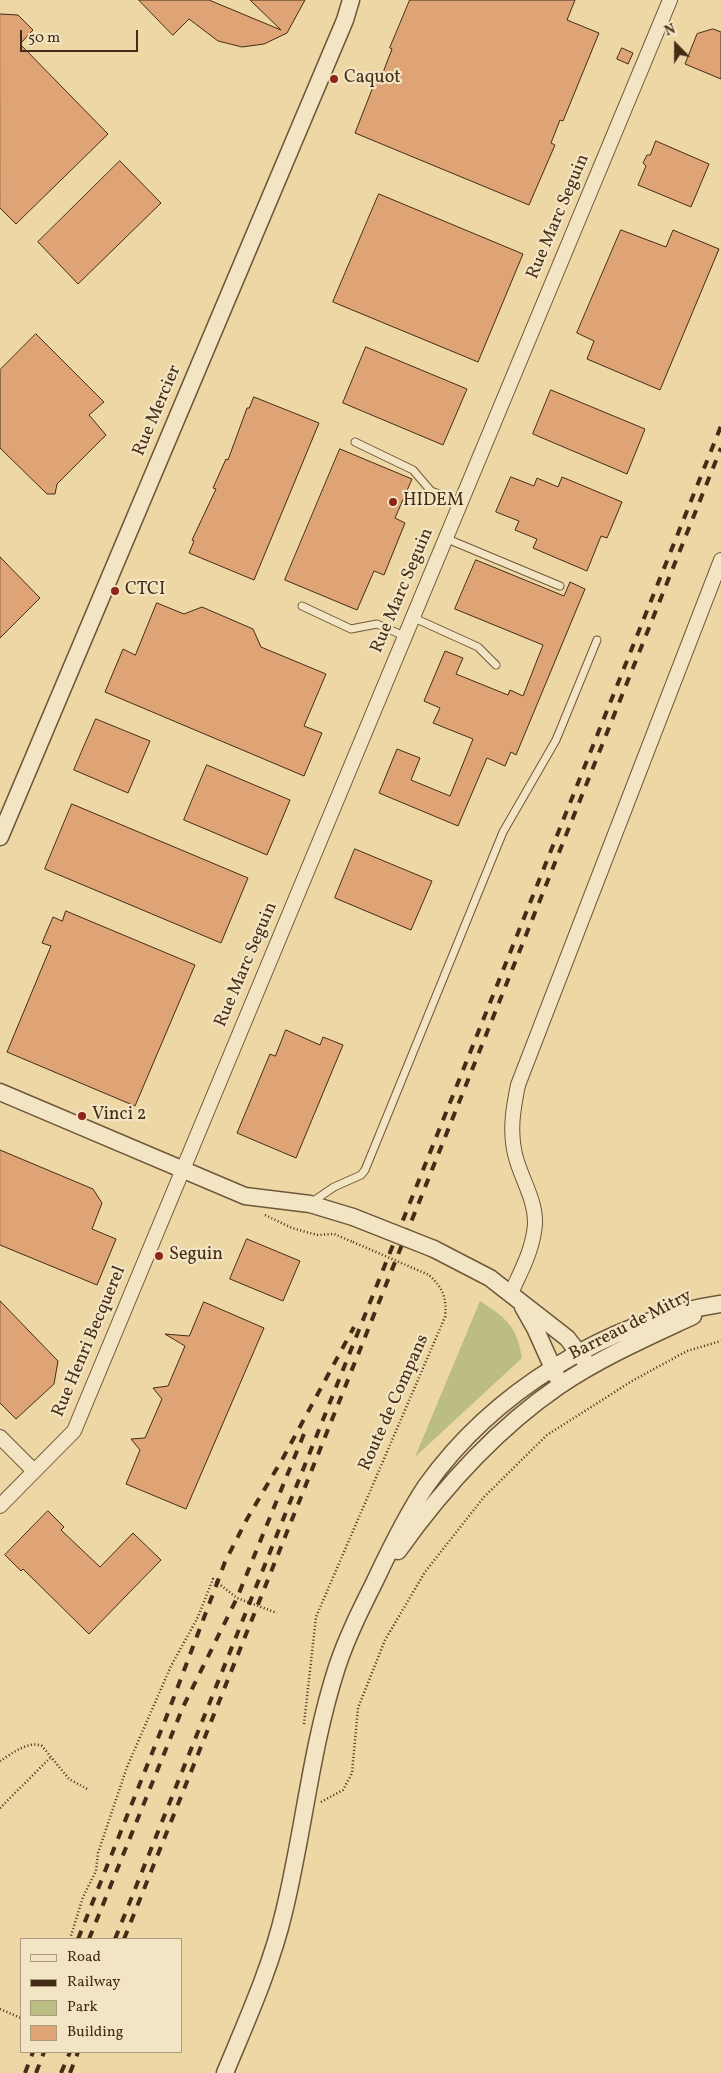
<!DOCTYPE html>
<html>
<head>
<meta charset="utf-8">
<style>
  body { margin:0 }
  #map { position:relative; width:721px; height:2073px; overflow:hidden; background:#edd7a5; font-family:Vollkorn,serif }
  canvas { display:block }
  .legend { position:absolute; left:20px; top:1938px; width:162px; height:115px; box-sizing:border-box; background:#f3e5c4; border:1px solid #ad9b7f; margin:0; padding:6px 9px; list-style:none; font-size:15px; color:#452c17 }
  .legend li { display:flex; align-items:center; gap:10px; height:25px }
  .legend b { width:25px; border:1px solid #ad9b7f }
  .north { position:absolute; left:651px; top:20px; width:50px; height:50px; -webkit-text-stroke:4px #f3e5c4; paint-order:stroke; rotate:338deg; font-size:14px; font-weight:700; line-height:20px; text-align:center; color:#452c17 }
  .north::after { content:''; display:block; margin:auto; width:18px; height:22px; background:#452c17; clip-path:polygon(50% 0,100% 100%,50% 72%,0 100%) }
  .scale { position:absolute; left:20px; top:30px; width:118px; height:22px; box-sizing:border-box; border:2px solid #452c17; border-top:0; padding-left:6px; font-size:15px; line-height:18px; white-space:nowrap; color:#452c17; -webkit-text-stroke:4px #f3e5c4; paint-order:stroke }
</style>
</head>
<body>
<div id="map">
<canvas width="721" height="2073"></canvas>
<ul class="legend">
<li><b style="height:6px;background:#f3e5c4"></b>Road</li>
<li><b style="height:6px;background:#452c17"></b>Railway</li>
<li><b style="height:14px;background:#bcbd83"></b>Park</li>
<li><b style="height:14px;background:#dea475"></b>Building</li>
</ul>
<div class="north">N</div>
<div class="scale">50 m</div>
</div>
<script>
const c = document.querySelector('canvas').getContext('2d');
c.lineJoin = 'round';
function paint(path, color) { c.fillStyle = color; c.fill(path, 'evenodd'); }
function strokePath(path, color, width, dash) { c.strokeStyle = color; c.lineWidth = width; c.lineCap = dash ? 'butt' : 'round'; c.setLineDash(dash || []); c.stroke(path); }
function write(font, color, halo, rows, align = 'center') {
  c.font = font + ' Vollkorn,serif'; c.lineWidth = 4.5; c.setLineDash([]); c.textBaseline = 'middle'; c.strokeStyle = halo; c.fillStyle = color; for (const [text, x, y, turn = 0] of rows) {
    c.save(); c.translate(x, y); c.rotate((+turn || 0) * Math.PI / 180); c.textAlign = isNaN(turn) ? turn : align; if (halo) c.strokeText(text, 0, 0); c.fillText(text, 0, 0); c.restore();
  }
}
const green = new Path2D(`
  M 480,1301 C 507,1319 516,1325 522,1358 L 415,1457 Z`);
const building = new Path2D(`
  M 139,0 L 209,0 L 281,30 L 250,0 L 305,0 L 287,33 L 264,44 L 242,47 L 218,41 L 189,19 L 173,35 Z
  M 410,0 L 575,0 L 567,20 L 599,33 L 563,121 L 560,120 L 551,143 L 555,145 L 529,205 L 355,133 L 378,74 L 382,75 L 392,49 L 390,48 Z
  M 0,14 L 18,15 L 33,30 L 20,44 L 108,134 L 16,224 L 0,208 Z
  M 713,29 L 721,32 L 721,79 L 685,64 L 697,34 Z
  M 622,48 L 633,53 L 628,64 L 617,59 Z
  M 656,141 L 709,164 L 691,207 L 638,185 L 646,166 L 643,163 L 647,155 L 650,155 Z
  M 120,161 L 161,203 L 78,284 L 38,242 Z
  M 379,194 L 523,254 L 478,362 L 333,302 Z
  M 621,230 L 666,247 L 673,230 L 719,249 L 660,390 L 587,359 L 594,341 L 577,333 Z
  M 36,334 L 104,402 L 89,415 L 106,435 L 57,484 L 55,494 L 47,494 L 0,448 L 0,370 Z
  M 366,347 L 467,389 L 443,445 L 343,403 Z
  M 551,390 L 645,429 L 627,474 L 533,434 Z
  M 254,397 L 319,423 L 254,580 L 189,553 L 194,541 L 192,540 L 216,489 L 213,488 L 226,459 L 228,460 L 247,408 L 249,408 Z
  M 340,449 L 412,479 L 395,518 L 405,523 L 384,575 L 374,571 L 357,610 L 285,580 Z
  M 511,477 L 534,486 L 537,478 L 558,487 L 562,477 L 622,502 L 607,538 L 601,536 L 587,571 L 533,548 L 537,539 L 515,530 L 519,521 L 496,512 Z
  M 0,557 L 40,598 L 0,638 Z
  M 476,560 L 564,596 L 570,582 L 585,589 L 516,755 L 511,752 L 505,766 L 487,758 L 458,826 L 379,793 L 397,749 L 420,758 L 411,780 L 450,796 L 473,739 L 433,723 L 440,708 L 424,701 L 445,651 L 463,658 L 456,674 L 508,695 L 510,690 L 523,696 L 543,645 L 455,609 Z
  M 157,603 L 184,614 L 202,607 L 253,629 L 261,647 L 326,674 L 304,726 L 322,733 L 304,776 L 105,692 L 123,649 L 135,655 Z
  M 96,719 L 150,741 L 128,793 L 74,770 Z
  M 207,765 L 290,800 L 267,855 L 184,820 Z
  M 72,804 L 248,878 L 221,943 L 45,869 Z
  M 355,849 L 432,881 L 411,930 L 335,898 Z
  M 66,911 L 195,965 L 135,1106 L 7,1052 L 51,946 L 42,943 L 53,917 L 62,921 Z
  M 286,1030 L 320,1045 L 323,1037 L 343,1045 L 296,1158 L 237,1133 L 270,1054 L 275,1056 Z
  M 0,1150 L 93,1189 L 102,1203 L 92,1229 L 116,1239 L 97,1285 L 0,1245 Z
  M 247,1239 L 300,1261 L 283,1301 L 230,1279 Z
  M 0,1301 L 58,1361 L 54,1384 L 16,1419 L 0,1403 Z
  M 204,1302 L 264,1328 L 186,1509 L 126,1484 L 140,1450 L 131,1439 L 145,1438 L 162,1399 L 153,1388 L 168,1386 L 185,1346 L 165,1334 L 189,1336 Z
  M 48,1511 L 64,1527 L 61,1530 L 100,1567 L 133,1533 L 161,1560 L 89,1634 L 23,1569 L 21,1571 L 5,1555 Z`);
const path = new Path2D(`
  M 265,1215 L 292,1228 L 317,1235 L 334,1234 L 353,1242
  M 304,1724 L 316,1617 L 445,1317 C 447,1298 443,1288 429,1275
  M 0,1761 C 12,1754 28,1740 42,1746 L 69,1779 L 89,1790
  M 321,1802 L 343,1790 L 352,1773 L 358,1708 L 385,1640 L 425,1572 L 484,1497 L 547,1435 L 632,1381 L 687,1351 L 721,1341
  M 0,1808 L 50,1758
  M 70,1939 L 83,1897 L 96,1871 L 98,1853 L 127,1767 L 171,1666 L 198,1617 L 213,1579 L 237,1598 L 277,1613
  M 0,2009 L 21,2018`);
const service = new Path2D(`
  M 355,442 L 413,470 L 431,491 L 460,502
  M 445,538 L 560,586
  M 302,606 L 351,629 L 377,624 L 404,636
  M 412,617 L 478,647 L 496,665
  M 312,1202 L 334,1187 L 361,1175 L 365,1170 L 503,832 L 556,740 L 597,640`);
const minor = new Path2D(`
  M 511,1293 C 521,1271 533,1250 535,1224 C 536,1201 522,1180 516,1158 C 509,1133 513,1109 518,1085 L 721,560
  M 0,1437 L 34,1471
  M 0,1506 L 74,1431 L 670,0`);
const tertiary = new Path2D(`
  M 0,837 L 345,20 L 351,0
  M 0,1092 L 245,1196 L 310,1204 L 353,1217
  M 434,1249 L 490,1278 L 567,1338 L 585,1361
  M 523,1307 L 535,1328 L 557,1377
  M 398,1551 C 443,1488 495,1430 559,1386 C 600,1358 648,1337 693,1316
  M 225,2073 C 247,2020 271,1967 284,1912 C 304,1830 311,1747 337,1667 C 347,1637 361,1609 375,1581 C 390,1549 406,1516 426,1486 C 492,1393 607,1321 720,1304`);
const rail = new Path2D(`
  M 78,1939 L 166,1718 L 225,1562 L 247,1519 L 283,1458 L 354,1327
  M 89,1939 L 183,1707 L 237,1598 L 306,1429
  M 115,1939 L 721,426
  M 124,1939 L 721,448
  M 25,2073 L 33,2052
  M 36,2073 L 44,2052
  M 61,2073 L 70,2052
  M 70,2073 L 78,2052`);
const pathBridge = new Path2D(`
  M 353,1242 L 429,1275`);
const tertiaryBridge = new Path2D(`
  M 353,1217 L 434,1249`);
const markers = [
  [334,79,5,"#8f2418"],
  [393,502,5,"#8f2418"],
  [115,591,5,"#8f2418"],
  [82,1116,5,"#8f2418"],
  [159,1256,5,"#8f2418"]
];
const poiNames = [
  ["Caquot",344,79],
  ["HIDEM",403,502],
  ["CTCI",125,591],
  ["Vinci 2",92,1116],
  ["Seguin",169,1256]
];
const streetNames = [
  ["Rue Marc Seguin",559,217,-67],
  ["Rue Mercier",158,411,-67],
  ["Rue Marc Seguin",403,591,-67],
  ["Rue Marc Seguin",247,965,-67],
  ["Barreau de Mitry",631,1326,-27],
  ["Rue Henri Becquerel",90,1342,-67],
  ["Route de Compans",395,1403,-66]
];
paint(green, '#bcbd83');
paint(building, '#dea475');
strokePath(building, '#452c17', 1);
strokePath(service, '#6f573a', 9);
strokePath(minor, '#6f573a', 16);
strokePath(tertiary, '#6f573a', 19);
strokePath(path, '#452c17', 2.5, [1, 2.5]);
strokePath(service, '#f3e5c4', 7);
strokePath(minor, '#f3e5c4', 14);
strokePath(tertiary, '#f3e5c4', 16);
strokePath(rail, '#452c17', 4, [9, 9]);
strokePath(tertiaryBridge, '#6f573a', 19, []);
strokePath(pathBridge, '#452c17', 2.5, [1, 2.5]);
strokePath(tertiaryBridge, '#f3e5c4', 16);
for (const [x, y, r, color] of markers) { const dot = new Path2D(); dot.arc(x, y, r, 0, 2 * Math.PI); c.fillStyle = color; c.fill(dot); strokePath(dot, '#f3e5c4', 2); }
write('18px', '#452c17', '#f3e5c4', poiNames, 'left');
write('18px', '#452c17', '#f3e5c4', streetNames);
</script>
</body>
</html>
